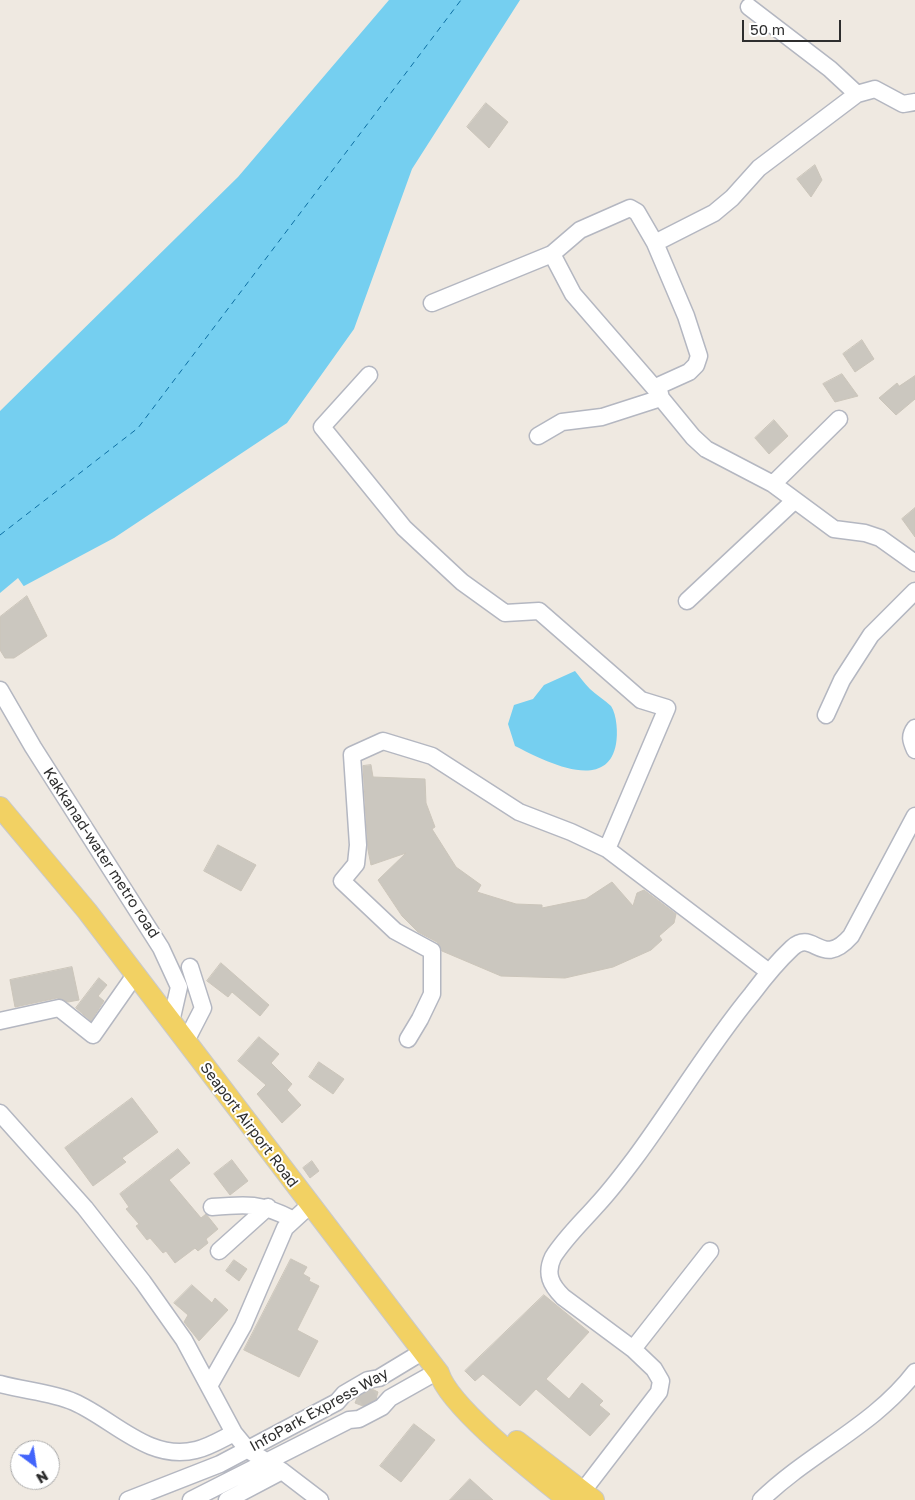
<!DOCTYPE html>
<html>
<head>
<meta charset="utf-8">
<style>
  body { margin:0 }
  #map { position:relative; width:915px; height:1500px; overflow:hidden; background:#efe9e1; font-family:"Golos Text",sans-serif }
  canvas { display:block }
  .north { position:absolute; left:10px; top:1440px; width:50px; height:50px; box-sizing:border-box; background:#fff; border:1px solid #ababab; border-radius:50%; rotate:149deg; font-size:14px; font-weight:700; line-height:20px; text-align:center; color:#2e2e2e }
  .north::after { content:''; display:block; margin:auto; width:18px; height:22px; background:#4264fb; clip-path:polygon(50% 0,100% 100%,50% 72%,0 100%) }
  .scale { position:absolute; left:742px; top:20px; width:99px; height:22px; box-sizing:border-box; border:2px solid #2e2e2e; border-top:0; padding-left:6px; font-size:15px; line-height:18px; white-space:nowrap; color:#2e2e2e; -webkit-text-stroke:4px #fff; paint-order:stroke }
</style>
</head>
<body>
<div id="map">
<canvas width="915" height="1500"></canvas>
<div class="north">N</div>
<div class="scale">50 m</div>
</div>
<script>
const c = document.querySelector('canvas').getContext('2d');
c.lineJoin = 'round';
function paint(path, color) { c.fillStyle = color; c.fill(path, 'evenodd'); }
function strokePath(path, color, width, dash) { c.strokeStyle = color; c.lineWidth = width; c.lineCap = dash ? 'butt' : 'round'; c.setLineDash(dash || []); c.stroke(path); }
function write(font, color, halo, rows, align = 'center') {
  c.font = font + ' "Golos Text",sans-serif'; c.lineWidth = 4; c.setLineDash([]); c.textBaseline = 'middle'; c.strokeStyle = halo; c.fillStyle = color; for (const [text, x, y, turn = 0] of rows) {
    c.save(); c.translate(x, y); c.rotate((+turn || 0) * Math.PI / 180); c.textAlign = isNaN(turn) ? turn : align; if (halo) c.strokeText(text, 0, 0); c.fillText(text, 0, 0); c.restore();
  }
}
const water = new Path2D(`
  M 389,0 L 520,0 L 412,169 L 354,329 L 287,423 L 114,538 L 24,586 L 0,603 L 0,411 L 238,177 Z
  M 575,671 C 580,677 584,683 590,689 C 596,695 605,700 611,706 C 617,715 618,734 616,744 C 607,795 541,759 515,746 L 508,724 L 514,705 L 533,699 L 544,685 Z`);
const pier = new Path2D(`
  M 18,578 L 25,588 L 0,606 L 0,593 Z`);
const ferry = new Path2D(`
  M 0,535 L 138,428 L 461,0`);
const building = new Path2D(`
  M 486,103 L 508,122 L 489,148 L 467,127 Z
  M 815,165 L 822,180 L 811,197 L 797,179 Z
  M 862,340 L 874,359 L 855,372 L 843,354 Z
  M 842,374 L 858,396 L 835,402 L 823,384 Z
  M 915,376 L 915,399 L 896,415 L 879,398 L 897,383 L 899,386 Z
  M 774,420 L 788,436 L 769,454 L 755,438 Z
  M 915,508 L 915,537 L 902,519 Z
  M 27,596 L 47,636 L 14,658 L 5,658 L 0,650 L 0,617 Z
  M 371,765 L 373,777 L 425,779 L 426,803 L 435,827 L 432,829 L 456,867 L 481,885 L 477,892 L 516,904 L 542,905 L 542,908 L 586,899 L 612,882 L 633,906 L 637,893 L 644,890 L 676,914 L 674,923 L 659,936 L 662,940 L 651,950 L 613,967 L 565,978 L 501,976 L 442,951 L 437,942 L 418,932 L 402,916 L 378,880 L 406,853 L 371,865 L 368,850 L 363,766 Z
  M 218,845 L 256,865 L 241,891 L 204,871 Z
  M 221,963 L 269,1005 L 260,1016 L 232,992 L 228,997 L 207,981 Z
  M 72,967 L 79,1000 L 68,1002 L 57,998 L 15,1007 L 10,980 Z
  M 99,978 L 107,985 L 98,996 L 104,1001 L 91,1021 L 76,1008 Z
  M 259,1037 L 279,1054 L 271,1063 L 292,1084 L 287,1090 L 301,1105 L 282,1123 L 257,1094 L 266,1085 L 238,1061 Z
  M 319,1062 L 344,1079 L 333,1094 L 309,1077 Z
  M 132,1098 L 158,1132 L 122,1158 L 126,1162 L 93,1186 L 65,1148 Z
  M 178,1149 L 190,1163 L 169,1180 L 201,1218 L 206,1214 L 218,1229 L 206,1239 L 208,1243 L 198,1251 L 195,1248 L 175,1263 L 166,1251 L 163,1253 L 150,1238 L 147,1240 L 136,1226 L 139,1224 L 126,1209 L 129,1207 L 120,1194 Z
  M 232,1160 L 248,1181 L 230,1195 L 214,1174 Z
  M 312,1161 L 319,1171 L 310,1178 L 303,1168 Z
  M 291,1259 L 307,1267 L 303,1274 L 310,1278 L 309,1281 L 319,1286 L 297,1330 L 318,1341 L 299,1377 L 244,1350 Z
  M 234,1260 L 247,1269 L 239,1281 L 226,1271 Z
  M 192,1285 L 212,1303 L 215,1298 L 228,1310 L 199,1341 L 184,1322 L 188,1315 L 174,1303 Z
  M 544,1295 L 589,1332 L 546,1379 L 569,1399 L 582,1383 L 603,1401 L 599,1405 L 610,1414 L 590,1436 L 536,1389 L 520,1406 L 483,1374 L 475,1381 L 465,1371 Z
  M 372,1389 L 378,1392 L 376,1399 L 363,1406 L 355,1403 L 357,1398 Z
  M 414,1424 L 435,1440 L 401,1482 L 380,1466 Z
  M 470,1479 L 493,1500 L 450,1500 Z`);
const minorTunnel = new Path2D(`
  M 357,1395 L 372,1387
  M 364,1407 L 378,1399`);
const minor = new Path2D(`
  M 749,7 L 830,69 L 857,94
  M 915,102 L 903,104 L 875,89 L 857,94 L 759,168 L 732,198 L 714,213 L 655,243 L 686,316 L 699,356 L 696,365 L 689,372 L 658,386 L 661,398 L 693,437 L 706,449 L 773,484 L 834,529 L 865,533 L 880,538 L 915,563
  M 552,254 L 573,294 L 658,392
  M 432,303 L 552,254 L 580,230 L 630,208 L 637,212 L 655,243
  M 369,375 L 322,427 L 404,528 L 462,582 L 505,613 L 539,611 L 641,700 L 667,708 L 607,849
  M 538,436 L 562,422 L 602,417 L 661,398
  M 773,484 L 839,419
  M 687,601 L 795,500
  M 0,690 L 33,747 L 161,948 L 179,987 L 171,1022
  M 826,715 L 842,680 L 871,635 L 915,591
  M 915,728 C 909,736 911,741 915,750
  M 0,1021 L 59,1008 L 93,1035 L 135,975
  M 408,1039 L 420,1019 L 432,994 L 432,951 L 395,931 L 342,881 L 356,864 L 358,845 L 352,755 L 383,741 L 432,756 L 519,812 L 571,832 L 607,849 L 769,972
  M 186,1041 L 203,1008 L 190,967
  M 0,1113 L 85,1208 L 143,1282 L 184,1340 L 234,1433 L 248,1450 L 282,1471 L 320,1500
  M 212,1207 C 247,1204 261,1203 292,1219
  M 219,1251 L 268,1207
  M 633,1349 L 710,1251
  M 0,1384 C 25,1391 51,1392 74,1402 C 113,1419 149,1462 196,1450 C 209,1447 222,1439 234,1433
  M 209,1386 L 243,1326 L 285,1228 L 310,1205
  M 128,1500 L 220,1464 L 337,1402 L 344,1394 L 368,1380 L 379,1378 L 422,1352
  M 191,1500 L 349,1420 L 359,1419 L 382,1407 L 390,1398 L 438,1371
  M 227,1500 L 282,1471
  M 576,1500 L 659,1392 L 661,1381 L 654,1369 L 633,1349 L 563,1297 C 551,1285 545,1274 553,1257 C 565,1238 582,1222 597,1205 C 611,1190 623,1174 635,1158 C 675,1104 709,1046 752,994 C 764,978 777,962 792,948 C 814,928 821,970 851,936 L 915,816
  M 761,1500 C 809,1453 874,1426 915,1372`);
const major = new Path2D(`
  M 0,807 L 87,911 L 439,1373 C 450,1408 537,1475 568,1500
  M 517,1441 L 594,1500`);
const streetNames = [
  ["Kakkanad-water metro road",101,853,57],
  ["Seaport Airport Road",249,1125,53],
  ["InfoPark Express Way",319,1410,-29]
];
paint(water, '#75cff0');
paint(pier, '#efe9e1');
strokePath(ferry, '#0d6fa3', 1, [6, 5]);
paint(building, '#cbc7bf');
strokePath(building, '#cbc5ba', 1);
strokePath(minorTunnel, '#c8c4bd', 16, [16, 8]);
strokePath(minor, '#b4b7c1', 19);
strokePath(major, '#c9c9c9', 22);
strokePath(minor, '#fff', 16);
strokePath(major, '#f2d163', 20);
write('15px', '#2e2e2e', '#fff', streetNames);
</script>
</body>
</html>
